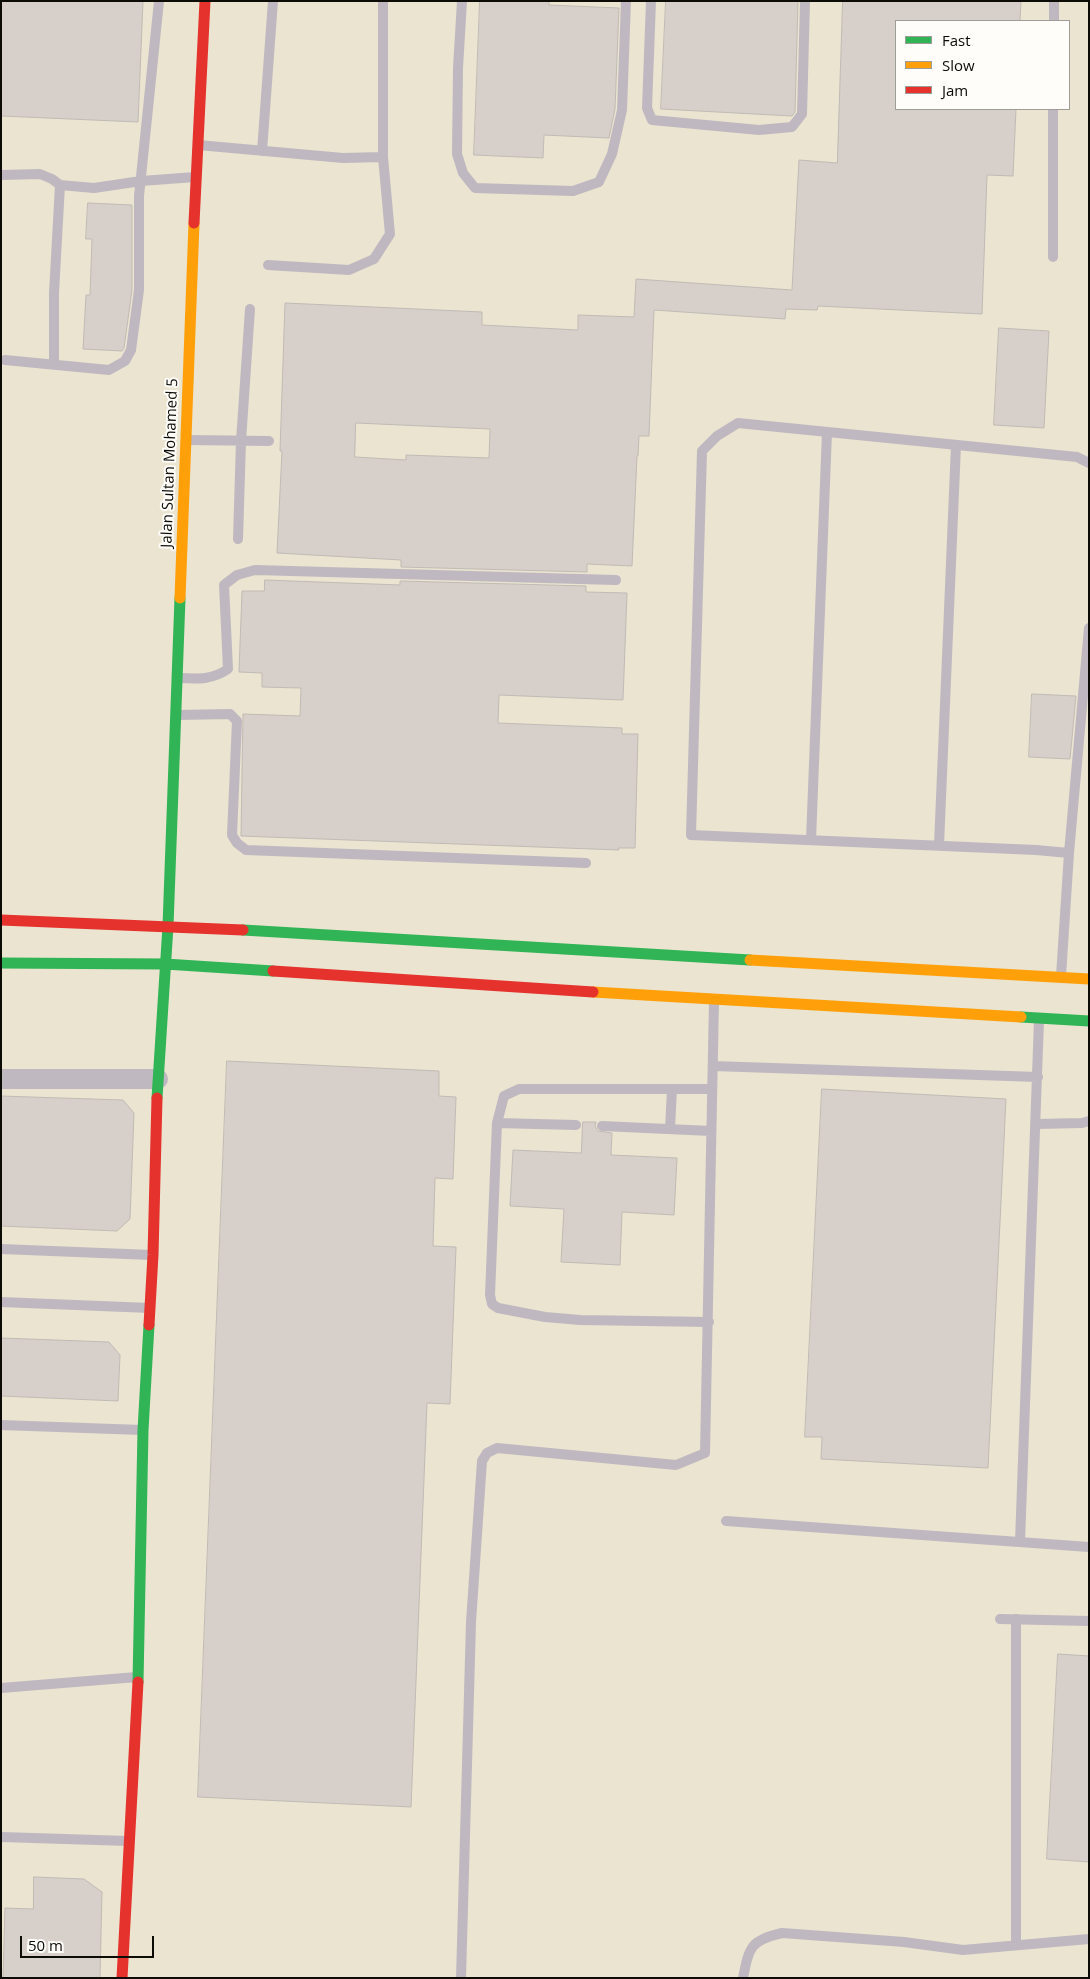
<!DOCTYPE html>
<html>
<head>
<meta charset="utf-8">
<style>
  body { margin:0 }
  #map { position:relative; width:1090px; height:1979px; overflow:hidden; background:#f0ece1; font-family:"Open Sans",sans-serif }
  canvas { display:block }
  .frame { position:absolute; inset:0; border:2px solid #0d0b05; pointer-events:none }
  .legend { position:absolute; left:895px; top:20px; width:175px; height:90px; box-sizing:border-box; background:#fefdf9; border:1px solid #9e9c97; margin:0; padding:6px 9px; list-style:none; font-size:15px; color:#0d0b05 }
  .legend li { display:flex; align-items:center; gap:10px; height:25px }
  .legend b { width:25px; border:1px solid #9e9c97 }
  .scale { position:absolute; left:20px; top:1936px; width:134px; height:22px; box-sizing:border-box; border:2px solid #0d0b05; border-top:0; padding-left:6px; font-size:15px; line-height:18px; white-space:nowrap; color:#0d0b05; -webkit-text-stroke:4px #fefdf9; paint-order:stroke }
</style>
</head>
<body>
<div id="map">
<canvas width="1090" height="1979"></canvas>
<div class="frame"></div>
<ul class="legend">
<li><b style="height:6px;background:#30b455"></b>Fast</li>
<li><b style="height:6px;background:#ff9f0a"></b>Slow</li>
<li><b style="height:6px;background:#e5322d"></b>Jam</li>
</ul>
<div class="scale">50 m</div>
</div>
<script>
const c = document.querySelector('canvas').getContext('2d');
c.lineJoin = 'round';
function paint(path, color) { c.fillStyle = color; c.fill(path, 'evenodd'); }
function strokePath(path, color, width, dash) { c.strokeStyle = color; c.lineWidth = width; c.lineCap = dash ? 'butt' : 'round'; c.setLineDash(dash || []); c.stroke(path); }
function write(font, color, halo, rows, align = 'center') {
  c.font = font + ' "Open Sans",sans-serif'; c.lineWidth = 4; c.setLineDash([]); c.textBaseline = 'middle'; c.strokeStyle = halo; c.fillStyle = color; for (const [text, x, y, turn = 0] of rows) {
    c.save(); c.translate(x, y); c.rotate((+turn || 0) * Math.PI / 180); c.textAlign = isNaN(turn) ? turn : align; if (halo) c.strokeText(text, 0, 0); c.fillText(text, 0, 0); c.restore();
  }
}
const built = new Path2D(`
  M 1,1 L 1089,1 L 1089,1978 L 1,1978 ZM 896,21 L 1069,21 L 1069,109 L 896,109 Z`);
const building = new Path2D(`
  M 1,1 L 143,1 L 138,122 L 1,116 Z
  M 480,1 L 549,1 L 549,5 L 619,8 L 615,109 L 609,138 L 544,135 L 543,158 L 474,155 Z
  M 666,1 L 798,1 L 795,112 L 792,116 L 661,109 Z
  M 843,1 L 1021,1 L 1020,21 L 896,21 L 896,109 L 1016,109 L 1013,176 L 987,175 L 982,314 L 818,306 L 817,310 L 786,309 L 785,319 L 654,310 L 649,436 L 639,436 L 638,456 L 637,456 L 632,566 L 587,564 L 587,572 L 401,567 L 401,560 L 277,553 L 282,451 L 280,451 L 285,303 L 482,312 L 482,325 L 578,330 L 578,315 L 634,317 L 636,279 L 792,290 L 799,160 L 837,163 ZM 356,423 L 490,429 L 489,458 L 406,455 L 406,460 L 355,457 Z
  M 88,203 L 132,205 L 132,290 L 124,348 L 122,351 L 83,349 L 86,295 L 90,295 L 92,239 L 86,239 Z
  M 999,328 L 1049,331 L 1044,428 L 994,425 Z
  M 265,580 L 400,585 L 400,581 L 586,586 L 586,592 L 627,593 L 623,700 L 499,695 L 498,723 L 622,728 L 622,734 L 638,734 L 635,848 L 618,848 L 619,850 L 241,836 L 243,714 L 300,716 L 301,688 L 262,687 L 262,673 L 239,672 L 242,591 L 264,591 Z
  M 1032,694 L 1076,696 L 1070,759 L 1029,757 Z
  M 227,1061 L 439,1071 L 439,1096 L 456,1097 L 453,1179 L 435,1178 L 433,1246 L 456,1247 L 450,1404 L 427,1403 L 411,1807 L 198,1797 Z
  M 822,1089 L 1006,1099 L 988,1468 L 821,1459 L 822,1437 L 805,1437 Z
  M 1,1096 L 123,1100 L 134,1113 L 130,1219 L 117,1231 L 1,1226 Z
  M 583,1122 L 596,1122 L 595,1126 L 598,1131 L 612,1133 L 611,1155 L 677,1158 L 674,1215 L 622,1212 L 620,1265 L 561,1262 L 564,1209 L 510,1206 L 513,1150 L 581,1153 Z
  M 1,1338 L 109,1342 L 120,1355 L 118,1401 L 1,1396 Z
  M 1058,1654 L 1089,1656 L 1089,1862 L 1047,1859 Z
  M 34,1877 L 84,1879 L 102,1892 L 100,1978 L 3,1978 L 5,1908 L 33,1909 Z`);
const lane = new Path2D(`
  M 462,1 L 458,68 L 457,154 L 463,173 L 475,188 L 573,191 L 599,182 L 612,154 L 622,110 L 626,1
  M 651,1 L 647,108 L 652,120 L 759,130 L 792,127 L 802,114 L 805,1
  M 1054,21 L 1054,1
  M 198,145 L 343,158 L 383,157 L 383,1
  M 262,151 L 273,1
  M 1,175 L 40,174 L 52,179 L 60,185 L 94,188 L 141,181 L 195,177
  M 1053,257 L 1053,109
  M 268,265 L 349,270 L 374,259 L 390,234 L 383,157
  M 5,360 L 109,370 L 125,361 L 131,350 L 139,290 L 139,196 L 159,1
  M 54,364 L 54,293 L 60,185
  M 187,440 L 269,441
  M 238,539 L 241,441 L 250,309
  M 179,678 C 198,679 212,680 228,669 L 224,585 L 237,575 L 255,570 L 616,580
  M 177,715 L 230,714 L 237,721 L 232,835 L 237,843 L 246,850 L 586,863
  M 811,840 L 827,432
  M 939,845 L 956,445
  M 1069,853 L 1089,628
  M 1061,976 L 1069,853 L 1036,850 L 691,835 L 702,451 L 717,436 L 738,423 L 1077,457 L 1089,463
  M 713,1066 L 1038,1077
  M 497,1123 L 576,1125
  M 1037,1124 L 1082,1123 L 1089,1121
  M 602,1126 L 711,1131
  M 670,1129 L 672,1089
  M 1,1249 L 152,1255
  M 1,1302 L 150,1308
  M 709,1322 L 580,1320 L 545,1317 L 498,1308 L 492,1304 L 490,1295 L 497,1123 L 504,1096 L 519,1089 L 712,1089
  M 1,1425 L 142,1430
  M 726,1521 L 1089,1547
  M 1020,1542 L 1039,1020
  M 1000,1619 L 1089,1621
  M 1,1688 L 137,1677
  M 1,1837 L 128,1841
  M 1016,1945 L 1016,1619
  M 461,1978 L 471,1622 L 482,1461 L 487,1453 L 497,1448 L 676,1465 L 705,1453 L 714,1001
  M 743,1978 C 749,1948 750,1940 782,1933 L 904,1942 L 963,1950 L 1089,1939`);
const street = new Path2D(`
  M 1,1079 L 158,1079`);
const fast = new Path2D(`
  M 243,930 L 750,960
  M 1,963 L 165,964 L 273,971
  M 1021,1017 L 1089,1021
  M 157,1098 L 168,926 L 180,598
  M 138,1682 L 143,1430 L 149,1325`);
const slow = new Path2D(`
  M 180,598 L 194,223
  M 750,960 L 1089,979
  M 593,992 L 1021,1017`);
const jam = new Path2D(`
  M 194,223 L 205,1
  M 1,920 L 243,930
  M 273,971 L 593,992
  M 149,1325 L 153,1255 L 157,1098
  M 122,1978 L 138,1682`);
const streetNames = [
  ["Jalan Sultan Mohamed 5",170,463,-88]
];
paint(built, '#eae4d0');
paint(building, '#d6cfca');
strokePath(building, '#c1bbb6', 1);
strokePath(lane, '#bfb8c0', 10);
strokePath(street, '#bfb8c0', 20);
strokePath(fast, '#30b455', 11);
strokePath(slow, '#ff9f0a', 11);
strokePath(jam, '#e5322d', 11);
write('15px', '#0d0b05', '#fefdf9', streetNames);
</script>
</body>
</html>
